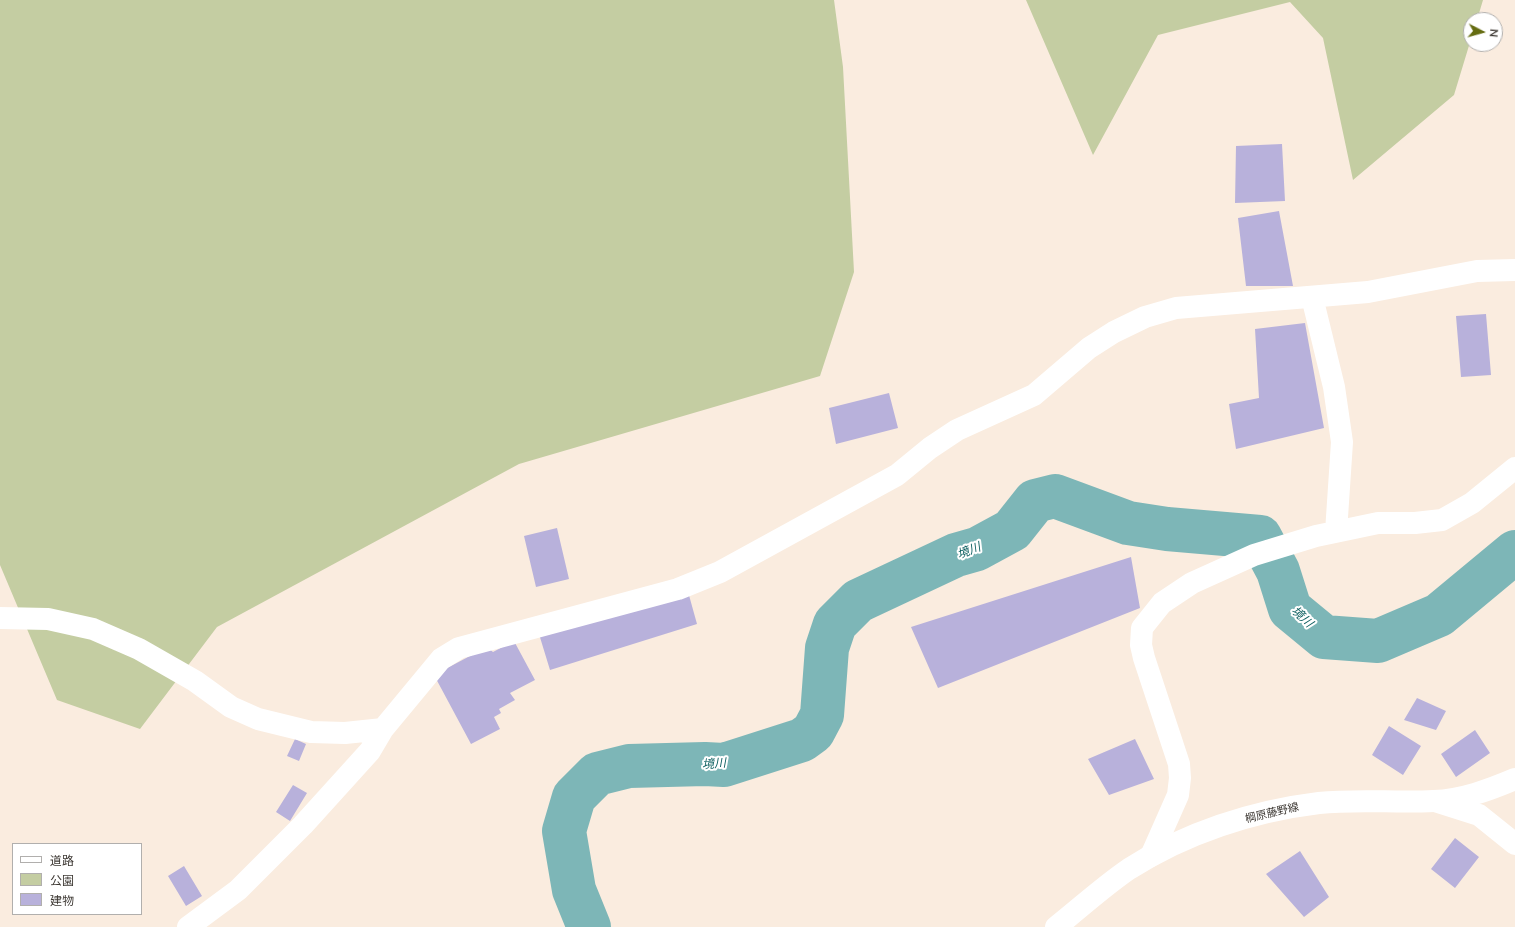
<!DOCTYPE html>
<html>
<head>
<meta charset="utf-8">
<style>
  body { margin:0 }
  #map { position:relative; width:1515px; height:927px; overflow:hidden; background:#faecdf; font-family:Mulish,"Noto Sans JP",sans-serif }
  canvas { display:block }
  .legend { position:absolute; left:12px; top:843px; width:130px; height:72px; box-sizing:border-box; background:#fff; border:1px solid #b1afad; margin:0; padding:5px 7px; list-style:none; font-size:12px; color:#3d3833 }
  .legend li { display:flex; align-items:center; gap:8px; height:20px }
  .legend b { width:20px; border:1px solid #b1afad }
  .north { position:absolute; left:1463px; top:12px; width:40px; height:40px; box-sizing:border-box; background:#fff; border:1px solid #b1afad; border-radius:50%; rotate:96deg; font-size:11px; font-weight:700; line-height:16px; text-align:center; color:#3d3833 }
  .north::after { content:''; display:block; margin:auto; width:14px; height:18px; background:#656c11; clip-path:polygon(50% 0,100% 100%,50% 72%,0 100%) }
</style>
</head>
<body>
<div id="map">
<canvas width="1515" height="927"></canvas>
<ul class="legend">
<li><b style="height:5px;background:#fff"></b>道路</li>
<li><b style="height:11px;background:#c4cda2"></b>公園</li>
<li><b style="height:11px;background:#b8b1db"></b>建物</li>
</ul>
<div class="north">N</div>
</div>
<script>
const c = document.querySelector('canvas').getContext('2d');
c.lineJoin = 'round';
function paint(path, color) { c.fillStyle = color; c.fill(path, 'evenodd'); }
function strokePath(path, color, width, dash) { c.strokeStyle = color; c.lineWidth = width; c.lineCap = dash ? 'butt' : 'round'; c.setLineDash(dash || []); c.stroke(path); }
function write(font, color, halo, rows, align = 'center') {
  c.font = font + ' Mulish,"Noto Sans JP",sans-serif'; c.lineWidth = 4; c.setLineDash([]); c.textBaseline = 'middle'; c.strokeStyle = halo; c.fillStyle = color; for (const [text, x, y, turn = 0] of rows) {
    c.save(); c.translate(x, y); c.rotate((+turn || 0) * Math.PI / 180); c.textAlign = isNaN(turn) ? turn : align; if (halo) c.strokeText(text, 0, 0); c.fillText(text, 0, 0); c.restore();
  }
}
const green = new Path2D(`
  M 0,0 L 834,0 L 843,67 L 854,272 L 820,376 L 519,464 L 217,627 L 140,729 L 57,700 L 0,565 Z
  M 1026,0 L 1483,0 L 1477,20 L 1471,20 L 1471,39 L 1454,95 L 1353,180 L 1323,38 L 1290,2 L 1158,35 L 1093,155 Z`);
const river = new Path2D(`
  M 589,927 L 574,890 L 564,831 L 574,797 L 597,774 L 629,766 L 705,764 L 724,765 L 802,740 L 813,732 L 822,715 L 827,648 L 835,624 L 858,601 L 956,555 L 977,549 L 1012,530 L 1035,501 L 1055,496 L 1128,523 L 1167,529 L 1260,537 L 1278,571 L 1290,609 L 1324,637 L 1378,641 L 1439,615 L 1515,552`);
const building = new Path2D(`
  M 1282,144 L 1285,201 L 1235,203 L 1236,146 Z
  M 1279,211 L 1293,286 L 1246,286 L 1238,218 Z
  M 1486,314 L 1491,375 L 1461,377 L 1456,316 Z
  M 1305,323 L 1324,428 L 1236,449 L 1229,404 L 1259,398 L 1255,329 Z
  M 889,393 L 898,428 L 836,444 L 829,408 Z
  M 557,528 L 569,579 L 536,587 L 524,536 Z
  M 1131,557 L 1140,608 L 938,688 L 911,627 Z
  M 687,588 L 697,624 L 550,670 L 539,634 Z
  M 514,641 L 535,680 L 510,693 L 515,700 L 499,709 L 501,713 L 494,717 L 500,729 L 471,744 L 434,675 L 487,647 L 493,652 Z
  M 1417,698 L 1446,711 L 1436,730 L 1404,720 Z
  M 1389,726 L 1421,746 L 1403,775 L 1372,755 Z
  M 1475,730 L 1490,753 L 1456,777 L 1441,754 Z
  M 295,739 L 306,744 L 299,761 L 287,756 Z
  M 1135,739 L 1154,779 L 1109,795 L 1088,759 Z
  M 293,785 L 307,793 L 290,821 L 276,812 Z
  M 1455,838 L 1479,857 L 1455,888 L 1431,869 Z
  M 1300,851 L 1329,897 L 1304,917 L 1266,874 Z
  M 184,866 L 202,896 L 186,906 L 168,876 Z`);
const minor = new Path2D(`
  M 1312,297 L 1334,387 L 1342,442 L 1336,532
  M 0,618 L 48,619 L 93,629 L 139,649 L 195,681 L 231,707 L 258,719 L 311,732 L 345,733 L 383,729
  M 1435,801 L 1479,815 L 1515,844
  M 1151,856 L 1178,795 L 1180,778 L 1179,764 L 1144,658 L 1141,645 L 1142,628 L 1162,603 L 1192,583 L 1254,555 L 1316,536 L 1378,523 L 1415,523 L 1442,520 L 1472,503 L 1515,468
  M 188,927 L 238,890 L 303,825 L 370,751 L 383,729 L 441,659 L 459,648 L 678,589 L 720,572 L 897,475 L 930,448 L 957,430 L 1034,395 L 1089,348 L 1114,332 L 1145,317 L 1176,308 L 1368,292 L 1477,271 L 1515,270`);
const secondary = new Path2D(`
  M 1056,927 C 1080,908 1104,886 1129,869 C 1185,833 1253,811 1319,803 C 1357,799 1396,803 1434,801 C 1462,800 1489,790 1515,779`);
const streetNames = [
  ["棡原藤野線",1272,813,-13]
];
const waterNames = [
  ["境川",969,551,-21],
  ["境川",1302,617,43],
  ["境川",714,764,-4]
];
paint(green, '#c4cda2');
strokePath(river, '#7db6b7', 44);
paint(building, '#b8b1db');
strokePath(minor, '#fff', 22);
strokePath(secondary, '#fff', 22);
write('11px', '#3d3833', '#fff', streetNames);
write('italic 12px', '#106162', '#fff', waterNames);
</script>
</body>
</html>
